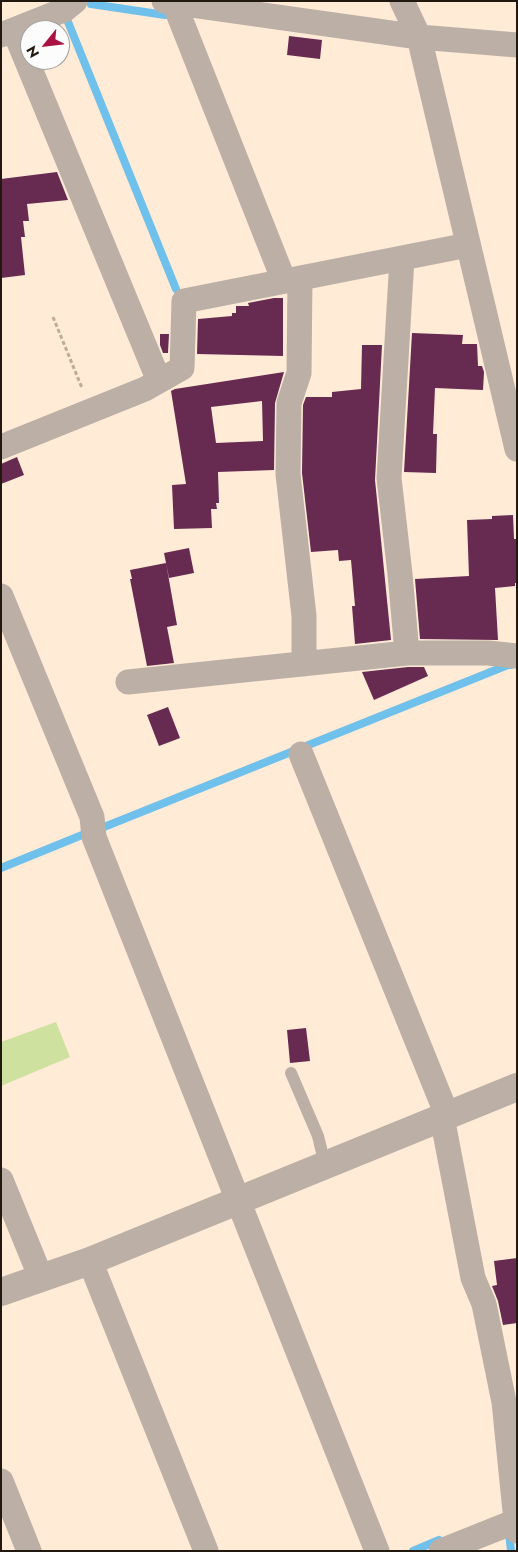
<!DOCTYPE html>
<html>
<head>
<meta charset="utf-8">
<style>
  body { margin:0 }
  #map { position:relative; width:518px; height:1552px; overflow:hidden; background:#ffebd6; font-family:Jost,sans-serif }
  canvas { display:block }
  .frame { position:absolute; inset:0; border:2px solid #21180f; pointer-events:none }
  .north { position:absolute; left:20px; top:20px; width:50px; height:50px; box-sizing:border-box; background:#fcfcfc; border:1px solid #a4a19d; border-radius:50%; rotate:241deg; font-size:14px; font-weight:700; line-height:20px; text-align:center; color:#21180f }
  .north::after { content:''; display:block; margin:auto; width:18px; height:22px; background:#a91242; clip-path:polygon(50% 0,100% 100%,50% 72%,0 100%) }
</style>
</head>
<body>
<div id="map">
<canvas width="518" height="1552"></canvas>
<div class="frame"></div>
<div class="north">N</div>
</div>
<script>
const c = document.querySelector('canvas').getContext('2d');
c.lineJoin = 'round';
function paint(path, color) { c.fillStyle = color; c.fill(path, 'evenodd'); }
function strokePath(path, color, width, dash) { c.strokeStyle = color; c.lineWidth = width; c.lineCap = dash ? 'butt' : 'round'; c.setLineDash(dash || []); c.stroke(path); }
const green = new Path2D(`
  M 56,1022 L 70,1057 L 1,1086 L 1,1042 Z`);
const stream = new Path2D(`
  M 91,4 L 165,15
  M 66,17 L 176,289
  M 104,827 L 508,665 L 511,665
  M 1,868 L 87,833
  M 509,1533 L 511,1551
  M 413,1551 L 439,1540`);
const building = new Path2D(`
  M 289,36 L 322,40 L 320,59 L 287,55 Z
  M 57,172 L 68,200 L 27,204 L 29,221 L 23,221 L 25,237 L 21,237 L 25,275 L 1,278 L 1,179 Z
  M 274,298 L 283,298 L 283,356 L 197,354 L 198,319 L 232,316 L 232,313 L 236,313 L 236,306 L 249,306 L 248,303 Z
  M 412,333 L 463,335 L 462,344 L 477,344 L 478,366 L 482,366 L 484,372 L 483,390 L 435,388 L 433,434 L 437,434 L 436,473 L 404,472 Z
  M 160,334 L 169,334 L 168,353 L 163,353 L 160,345 Z
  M 362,345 L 382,345 L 375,480 L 391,640 L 355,644 L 352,606 L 355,606 L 351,560 L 339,561 L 338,550 L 311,552 L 302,473 L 303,405 L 306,397 L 332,397 L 332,392 L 361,389 Z
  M 284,372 L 275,403 L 274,470 L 218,472 L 219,503 L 216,503 L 217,509 L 211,509 L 212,528 L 174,529 L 172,485 L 186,484 L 171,391 L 175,389 ZM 262,401 L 263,441 L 216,443 L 211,407 Z
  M 17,457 L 24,475 L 1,484 L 1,464 Z
  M 513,515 L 514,539 L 517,539 L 517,583 L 515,583 L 515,586 L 495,588 L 498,640 L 420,639 L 415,579 L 469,576 L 467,520 L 492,519 L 492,516 Z
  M 189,548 L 194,573 L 169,578 L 164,553 Z
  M 166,563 L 177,625 L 167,627 L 174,663 L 147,666 L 130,579 L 132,579 L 130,570 Z
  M 408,667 L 424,667 L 428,676 L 374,700 L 362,672 Z
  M 168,707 L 180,738 L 159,746 L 147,715 Z
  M 306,1028 L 310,1061 L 290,1063 L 287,1030 Z
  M 517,1258 L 517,1323 L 503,1325 L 498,1301 L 492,1286 L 497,1285 L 494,1261 Z`);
const path = new Path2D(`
  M 53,317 L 82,388`);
const service = new Path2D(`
  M 291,1073 L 318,1136 L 325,1165`);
const minor = new Path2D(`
  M 164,1 L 419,37 L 517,45
  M 402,1 L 419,37 L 517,449
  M 174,3 L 284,281
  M 14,30 L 159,381
  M 1,35 L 64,10 L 75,1
  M 402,258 L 389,478 L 400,574 L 407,653
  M 300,278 L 299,373 L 289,403 L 288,474 L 304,616 L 304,664
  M 1,447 L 145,389 L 182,368 L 184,301 L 468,245
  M 1,596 L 92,817 L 94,837 L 377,1551
  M 128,682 L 407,653 L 488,653 L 517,656
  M 301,754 L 447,1115
  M 442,1117 L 473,1278 L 484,1304 L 504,1402 L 517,1531
  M 1,1180 L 41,1278
  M 90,1261 L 206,1551
  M 1,1481 L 29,1551
  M 441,1551 L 516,1521`);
const tertiary = new Path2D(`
  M 1,1292 L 90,1261 L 517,1087`);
paint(green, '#cee19f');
strokePath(stream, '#70c0ec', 8);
paint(building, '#672a51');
strokePath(path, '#bcac9a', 3, [4, 2.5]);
strokePath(service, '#bcafa6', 12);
strokePath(minor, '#bcafa6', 25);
strokePath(tertiary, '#bcafa6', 28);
</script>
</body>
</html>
